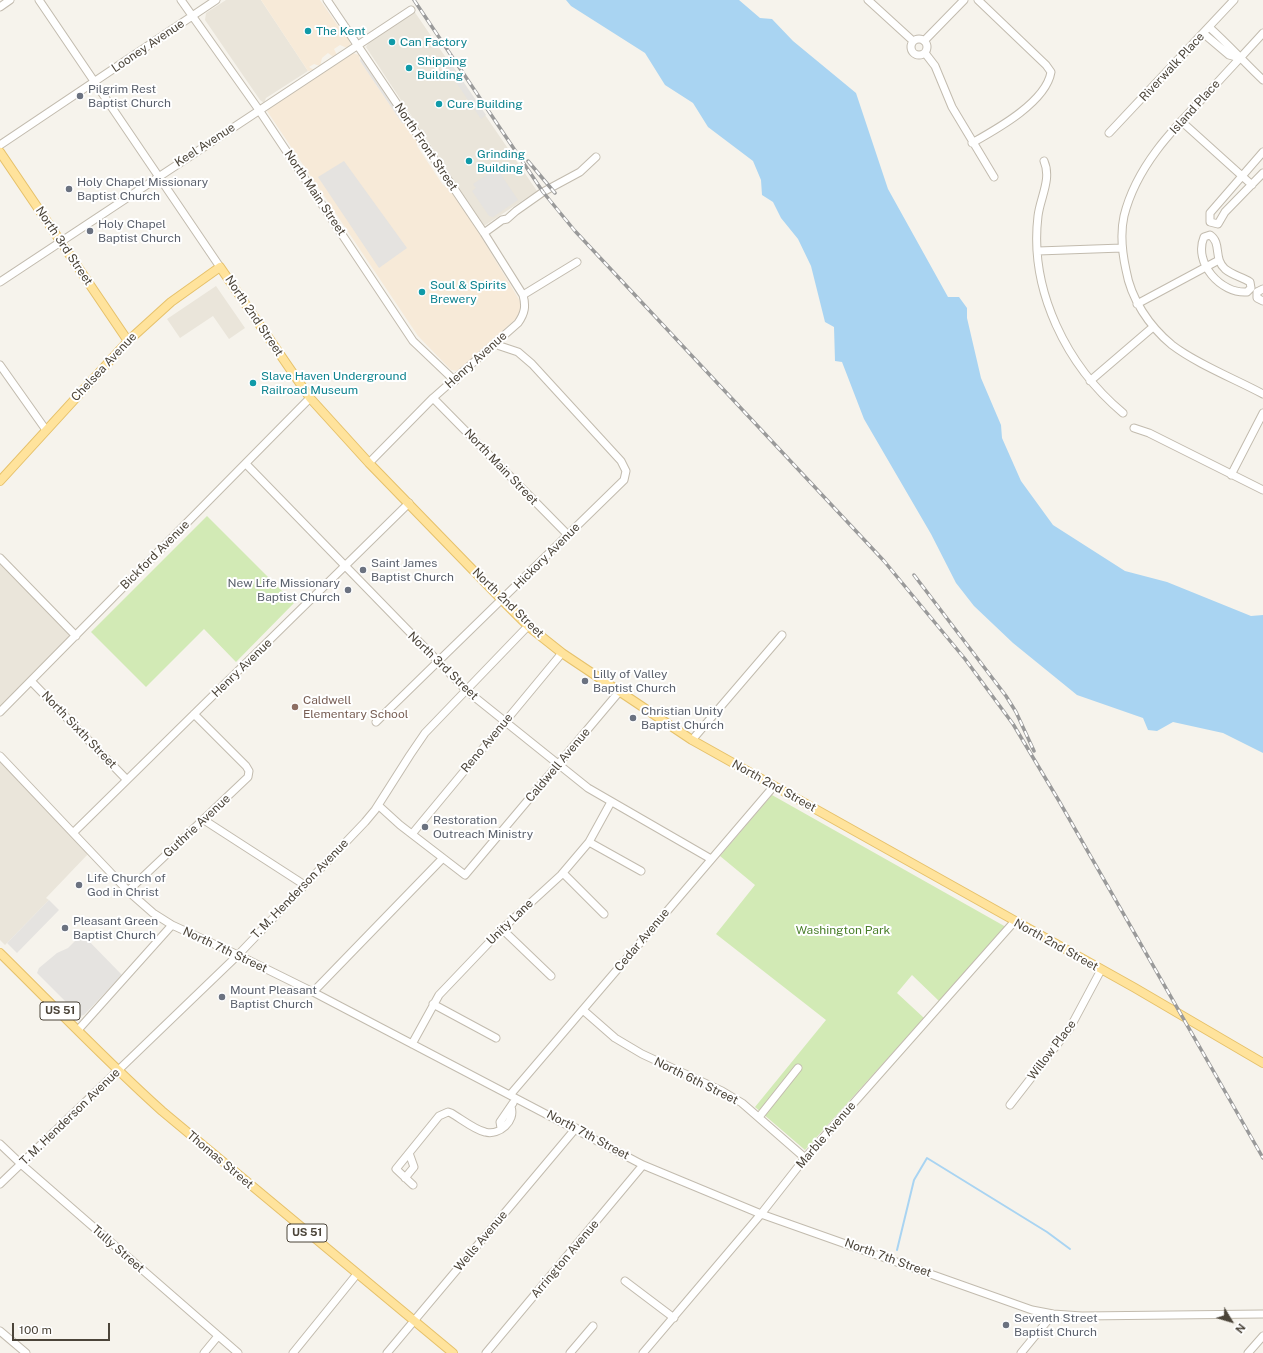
<!DOCTYPE html>
<html>
<head>
<meta charset="utf-8">
<style>
  body { margin:0 }
  #map { position:relative; width:1263px; height:1353px; overflow:hidden; background:#f6f3ec; font-family:"Public Sans",sans-serif }
  canvas { display:block }
  .north { position:absolute; left:1211px; top:1301px; width:40px; height:40px; -webkit-text-stroke:3px #fff; paint-order:stroke; rotate:128deg; font-size:11px; font-weight:700; line-height:16px; text-align:center; color:#4b4439 }
  .north::after { content:''; display:block; margin:auto; width:14px; height:18px; background:#4b4439; clip-path:polygon(50% 0,100% 100%,50% 72%,0 100%) }
  .scale { position:absolute; left:12px; top:1323px; width:98px; height:18px; box-sizing:border-box; border:2px solid #4b4439; border-top:0; padding-left:5px; font-size:12px; line-height:14px; white-space:nowrap; color:#4b4439; -webkit-text-stroke:3px #fff; paint-order:stroke }
</style>
</head>
<body>
<div id="map">
<canvas width="1263" height="1353"></canvas>
<div class="north">N</div>
<div class="scale">100 m</div>
</div>
<script>
const c = document.querySelector('canvas').getContext('2d');
c.lineJoin = 'round';
function paint(path, color) { c.fillStyle = color; c.fill(path, 'evenodd'); }
function strokePath(path, color, width, dash) { c.strokeStyle = color; c.lineWidth = width; c.lineCap = dash ? 'butt' : 'round'; c.setLineDash(dash || []); c.stroke(path); }
function write(font, color, halo, rows, align = 'center') {
  c.font = font + ' "Public Sans",sans-serif'; c.lineWidth = 4; c.setLineDash([]); c.textBaseline = 'middle'; c.strokeStyle = halo; c.fillStyle = color; for (const [text, x, y, turn = 0] of rows) {
    c.save(); c.translate(x, y); c.rotate((+turn || 0) * Math.PI / 180); c.textAlign = isNaN(turn) ? turn : align; if (halo) c.strokeText(text, 0, 0); c.fillText(text, 0, 0); c.restore();
  }
}
const residential = new Path2D(`
  M 226,0 L 261,0 L 308,71 L 266,98 L 264,103 L 260,100 L 205,20 L 206,13 Z
  M 414,11 L 537,191 L 484,226 L 366,47 L 369,42 Z
  M 216,286 L 245,328 L 229,339 L 213,316 L 180,338 L 167,319 Z
  M 0,563 L 71,635 L 0,706 Z
  M 0,762 L 89,853 L 46,898 L 49,900 L 5,945 L 0,940 Z`);
const commercial = new Path2D(`
  M 261,0 L 320,0 L 345,36 L 347,36 L 351,45 L 347,48 L 340,45 L 334,49 L 337,55 L 332,56 L 328,53 L 322,58 L 320,66 L 314,64 L 309,67 L 314,70 L 308,71 Z
  M 353,53 L 359,55 L 360,61 L 402,123 L 406,124 L 418,142 L 417,146 L 443,185 L 447,186 L 474,225 L 520,301 L 521,308 L 518,317 L 458,371 L 451,370 L 418,336 L 267,111 L 270,107 Z`);
const green = new Path2D(`
  M 207,516 L 294,603 L 236,662 L 204,629 L 146,687 L 91,632 Z
  M 772,795 L 1006,927 L 939,1001 L 912,975 L 897,993 L 924,1018 L 805,1150 L 755,1107 L 826,1020 L 716,934 L 755,885 L 720,856 Z`);
const parking = new Path2D(`
  M 361,57 L 406,124 L 402,123 L 360,61 Z
  M 448,59 L 486,115 L 481,119 L 443,63 Z
  M 344,161 L 407,248 L 379,268 L 318,177 Z
  M 491,172 L 495,176 L 500,173 L 518,200 L 493,217 L 489,216 L 472,191 L 476,188 L 473,184 Z
  M 49,900 L 59,910 L 17,953 L 7,943 Z
  M 82,934 L 122,975 L 84,1015 L 80,1016 L 37,973 L 39,968 L 57,953 L 68,948 Z`);
const water = new Path2D(`
  M 566,0 L 739,0 L 760,18 L 772,19 L 793,41 L 856,93 L 888,189 L 948,297 L 959,297 L 967,308 L 967,318 L 981,378 L 1001,425 L 1002,438 L 1021,481 L 1053,525 L 1125,571 L 1167,582 L 1251,616 L 1263,615 L 1263,753 L 1223,733 L 1173,722 L 1157,731 L 1148,730 L 1143,718 L 1077,695 L 1013,643 L 974,606 L 956,583 L 931,534 L 864,419 L 842,362 L 835,361 L 834,327 L 825,322 L 811,266 L 798,239 L 781,218 L 773,202 L 762,195 L 761,180 L 753,161 L 708,127 L 693,103 L 665,85 L 645,53 L 571,6 Z`);
const stream = new Path2D(`
  M 897,1250 L 914,1180 L 927,1158 L 1047,1232 L 1070,1249`);
const minor = new Path2D(`
  M 39,0 L 220,267
  M 181,0 L 259,110 L 413,341 L 455,381
  M 327,0 L 484,233 L 523,295 C 526,306 525,313 518,323 L 433,398 L 369,463
  M 868,0 L 913,41
  M 0,7 L 10,0
  M 1209,27 C 1228,44 1244,62 1263,80
  M 1203,33 L 1229,55 L 1240,58
  M 1263,33 C 1244,54 1225,74 1206,95 C 1172,130 1136,167 1124,216 C 1120,234 1122,252 1126,270 C 1131,299 1149,326 1172,345 C 1197,364 1235,379 1263,394
  M911 47a8 8 0 1 1 16 0a8 8 0 1 1-16 0Z
  M 924,41 L 964,0
  M 925,53 L 935,66 L 952,107 L 994,177
  M 1181,121 L 1252,185
  M 1109,133 L 1234,0
  M 972,143 C 997,129 1046,102 1051,72 L 1046,65 L 978,0
  M 0,145 L 216,0
  M 1263,152 L 1210,213 L 1210,222 L 1218,224 L 1225,212 L 1263,173
  M 1044,161 C 1052,179 1040,198 1038,216 C 1029,291 1067,366 1123,413
  M 484,233 L 502,220 L 507,219 L 516,211 L 543,192 L 580,172 L 596,157
  M 1210,235 C 1222,243 1213,258 1225,269 C 1232,275 1242,277 1250,282 L 1251,288 L 1247,292 C 1221,294 1193,263 1204,237 Z
  M 1038,251 L 1122,248
  M 0,282 L 411,10
  M 1263,289 L 1257,292 L 1257,298 L 1263,301
  M 523,295 L 577,262
  M 1137,304 L 1219,260
  M 0,365 L 46,430
  M 1090,381 L 1153,327
  M 433,398 L 568,535
  M 1134,428 L 1149,433 L 1263,490
  M 246,464 L 467,691 L 588,788 L 711,859
  M 1231,475 L 1263,413
  M 0,558 L 76,636
  M 31,681 L 127,780
  M 0,712 L 310,398
  M 376,722 L 624,480 L 626,471 L 621,461 L 532,364 L 518,352 L 500,346 L 496,342
  M 692,740 L 782,635
  M 0,756 L 128,891 L 153,913 L 172,925 L 238,955 L 313,992 L 643,1165 L 761,1214 L 1032,1310 L 1053,1314 L 1082,1316 L 1263,1314
  M 378,805 L 400,825 L 465,875 L 619,692
  M 204,820 L 303,884
  M 74,832 L 409,503
  M 412,834 L 562,653
  M 589,842 L 641,871
  M 563,873 L 604,914
  M 128,891 L 248,777 L 249,771 L 246,766 L 194,714
  M 502,929 L 551,976
  M 313,992 L 442,859
  M 433,1004 L 496,1038
  M 583,1010 L 615,1038 L 642,1054 L 722,1091 L 742,1103 L 805,1158
  M 78,1030 L 172,925
  M 412,1044 L 439,995 L 502,929 L 561,875 L 589,842 L 611,802
  M 510,1095 L 774,786
  M 1010,1105 L 1070,1028 L 1101,970
  M 759,1117 L 798,1068
  M 501,1128 L 500,1122 L 513,1103
  M 0,1144 L 21,1164 L 238,1353
  M 405,1178 L 414,1167 L 409,1153
  M 0,1184 L 238,955 L 365,822 L 375,810 L 410,755 L 425,733 L 528,626
  M 413,1185 L 396,1169 L 439,1116 L 448,1112 L 451,1113 C 460,1118 475,1130 485,1132 C 499,1136 516,1121 511,1107
  M 625,1281 L 674,1318
  M 0,1331 L 26,1353
  M 204,1353 L 218,1336
  M 293,1353 L 357,1274
  M 387,1353 L 576,1128
  M 486,1353 L 643,1165
  M 570,1353 L 593,1326
  M 643,1353 L 761,1214 L 805,1158 L 1014,922
  M 1021,1353 L 1053,1314
  M 1248,1353 L 1263,1336`);
const major = new Path2D(`
  M 0,152 L 128,341
  M 0,481 L 128,341 L 171,302 L 220,267 L 310,398 L 369,463 L 502,600 L 528,626 L 562,653 L 692,740 L 1135,988 L 1263,1063
  M 0,953 C 54,1006 106,1061 162,1111 L 453,1353`);
const rail = new Path2D(`
  M 414,0 L 543,192 L 575,231 L 884,561 L 965,659 L 1013,724 L 1059,801 L 1263,1158
  M 528,161 L 555,193
  M 914,575 L 1006,696 L 1016,712 L 1034,751`);
const markers = [
  [308,31,4,"#0f9aa8"],
  [392,42,4,"#0f9aa8"],
  [409,68,4,"#0f9aa8"],
  [80,96,4,"#6b7280"],
  [439,104,4,"#0f9aa8"],
  [469,161,4,"#0f9aa8"],
  [69,189,4,"#6b7280"],
  [90,231,4,"#6b7280"],
  [422,292,4,"#0f9aa8"],
  [253,383,4,"#0f9aa8"],
  [363,570,4,"#6b7280"],
  [348,590,4,"#6b7280"],
  [585,681,4,"#6b7280"],
  [295,707,4,"#8d6e63"],
  [633,718,4,"#6b7280"],
  [425,827,4,"#6b7280"],
  [79,885,4,"#6b7280"],
  [65,928,4,"#6b7280"],
  [222,997,4,"#6b7280"],
  [1006,1325,4,"#6b7280"]
];
const shields = [
  [60,1011,40],
  [307,1233,40]
];
const shieldNames = [
  ["US 51",60,1011],
  ["US 51",307,1233]
];
const cultureNames = [
  ["The Kent",316,31],
  ["Can Factory",400,42],
  ["Shipping",417,61],
  ["Building",417,75],
  ["Cure Building",447,104],
  ["Grinding",477,154],
  ["Building",477,168],
  ["Soul & Spirits",430,285],
  ["Brewery",430,299],
  ["Slave Haven Underground",261,376],
  ["Railroad Museum",261,390]
];
const streetNames = [
  ["Looney Avenue",148,46,-34],
  ["Riverwalk Place",1172,67,-47],
  ["Island Place",1195,107,-48],
  ["Keel Avenue",205,145,-33],
  ["North Front Street",426,147,56],
  ["North Main Street",315,193,56],
  ["North 3rd Street",64,246,56],
  ["North 2nd Street",254,316,56],
  ["Henry Avenue",476,360,-42],
  ["Chelsea Avenue",104,367,-47],
  ["North Main Street",501,467,46],
  ["Bickford Avenue",155,555,-45],
  ["Hickory Avenue",547,556,-45],
  ["North 2nd Street",508,603,44],
  ["North 3rd Street",443,666,44],
  ["Henry Avenue",242,668,-44],
  ["North Sixth Street",79,730,46],
  ["Reno Avenue",487,743,-50],
  ["Caldwell Avenue",558,765,-50],
  ["North 2nd Street",774,786,29],
  ["Guthrie Avenue",197,826,-43],
  ["T. M. Henderson Avenue",300,889,-46],
  ["Unity Lane",510,922,-44],
  ["Cedar Avenue",642,940,-50],
  ["North 2nd Street",1056,945,29],
  ["North 7th Street",225,950,25],
  ["Willow Place",1052,1050,-53],
  ["North 6th Street",696,1081,26],
  ["T. M. Henderson Avenue",70,1117,-44],
  ["North 7th Street",588,1135,28],
  ["Marble Avenue",826,1135,-49],
  ["Thomas Street",220,1160,40],
  ["Wells Avenue",481,1241,-50],
  ["Tully Street",118,1249,41],
  ["North 7th Street",888,1258,20],
  ["Arrington Avenue",565,1259,-50]
];
const worshipNames = [
  ["Pilgrim Rest",88,89],
  ["Baptist Church",88,103],
  ["Holy Chapel Missionary",77,182],
  ["Baptist Church",77,196],
  ["Holy Chapel",98,224],
  ["Baptist Church",98,238],
  ["Saint James",371,563],
  ["Baptist Church",371,577],
  ["New Life Missionary",340,583,"right"],
  ["Baptist Church",340,597,"right"],
  ["Lilly of Valley",593,674],
  ["Baptist Church",593,688],
  ["Christian Unity",641,711],
  ["Baptist Church",641,725],
  ["Restoration",433,820],
  ["Outreach Ministry",433,834],
  ["Life Church of",87,878],
  ["God in Christ",87,892],
  ["Pleasant Green",73,921],
  ["Baptist Church",73,935],
  ["Mount Pleasant",230,990],
  ["Baptist Church",230,1004],
  ["Seventh Street",1014,1318],
  ["Baptist Church",1014,1332]
];
const educationNames = [
  ["Caldwell",303,700],
  ["Elementary School",303,714]
];
const parkNames = [
  ["Washington Park",843,930]
];
paint(residential, '#eae5da');
paint(commercial, '#f7ead8');
paint(green, '#d2eab5');
paint(parking, '#e5e3e0');
paint(water, '#a9d4f2');
strokePath(stream, '#a9d4f2', 2);
strokePath(minor, '#c2bbae', 9);
strokePath(major, '#e6c16a', 10);
strokePath(minor, '#fff', 7);
strokePath(major, '#ffe39c', 8);
strokePath(rail, '#9a9a9a', 3.5);
strokePath(rail, '#fff', 2, [6]);
for (const [x, y, r, color] of markers) { const dot = new Path2D(); dot.arc(x, y, r, 0, 2 * Math.PI); c.fillStyle = color; c.fill(dot); strokePath(dot, '#fff', 1.5); }
for (const [x, y, w] of shields) { const box = new Path2D(); box.roundRect(x - w / 2, y - 9, w, 18, 3); c.fillStyle = '#fff'; c.fill(box); strokePath(box, '#4b4439', 1); }
write('bold 11px', '#4b4439', null, shieldNames);
write('12px', '#0d838f', '#fff', cultureNames, 'left');
write('12px', '#4b4439', '#fff', streetNames);
write('12px', '#5b616d', '#fff', worshipNames, 'left');
write('12px', '#785e54', '#fff', educationNames, 'left');
write('12px', '#4a7f2a', '#fff', parkNames);
</script>
</body>
</html>
